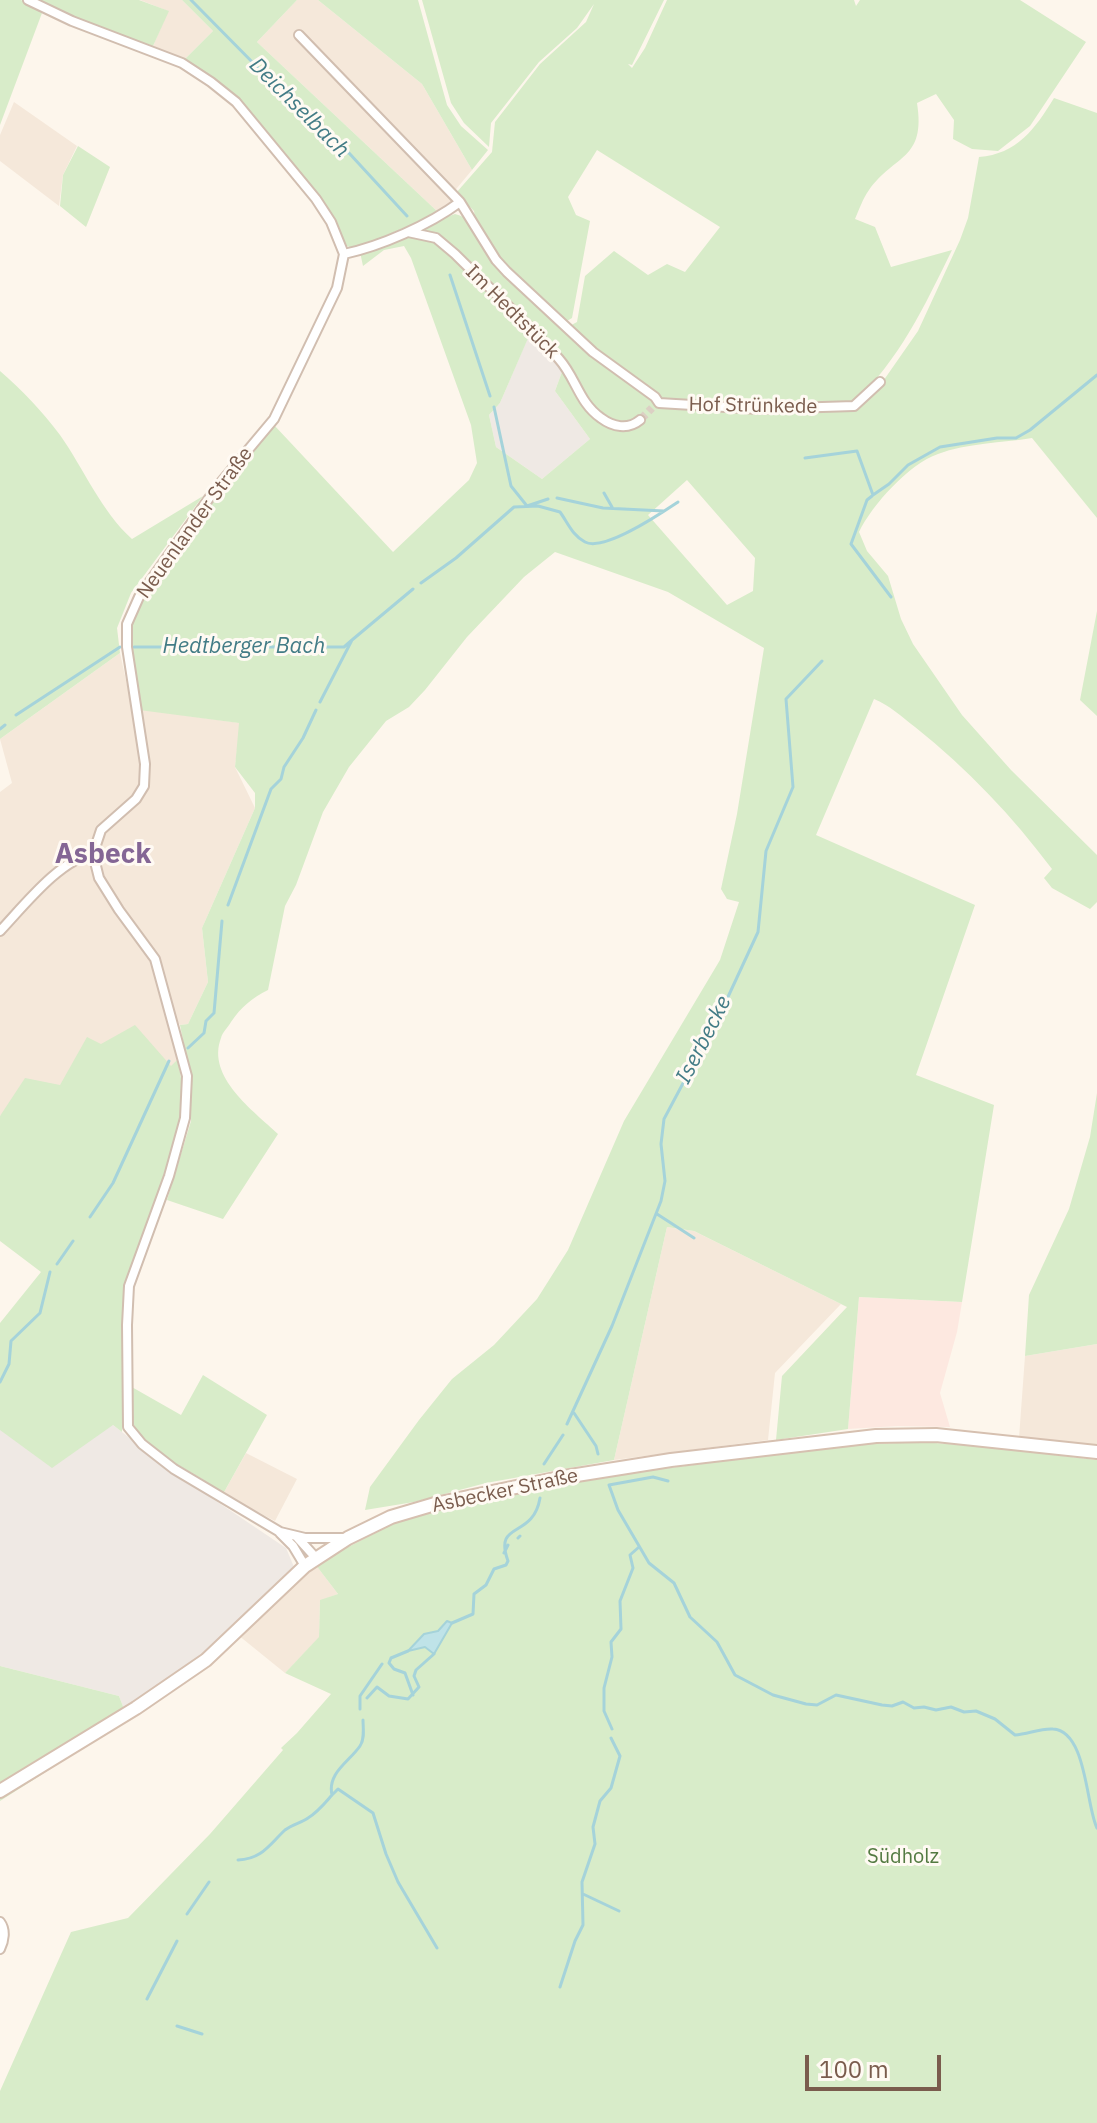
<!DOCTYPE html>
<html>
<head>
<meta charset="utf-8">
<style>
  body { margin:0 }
  #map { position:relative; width:1097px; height:2123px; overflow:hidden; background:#fdf6ec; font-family:"IBM Plex Sans",sans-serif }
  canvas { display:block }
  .scale { position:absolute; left:805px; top:2055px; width:136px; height:36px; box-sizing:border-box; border:4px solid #7a5c4d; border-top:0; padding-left:10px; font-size:24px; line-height:28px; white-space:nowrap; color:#7a5c4d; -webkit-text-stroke:6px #fffaf3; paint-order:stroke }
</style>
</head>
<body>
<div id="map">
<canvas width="1097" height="2123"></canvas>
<div class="scale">100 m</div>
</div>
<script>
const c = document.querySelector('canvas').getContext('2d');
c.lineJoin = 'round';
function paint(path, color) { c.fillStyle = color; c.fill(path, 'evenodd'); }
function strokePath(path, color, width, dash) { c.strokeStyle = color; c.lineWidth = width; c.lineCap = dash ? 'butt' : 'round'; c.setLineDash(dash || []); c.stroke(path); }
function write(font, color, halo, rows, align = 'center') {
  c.font = font + ' "IBM Plex Sans",sans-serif'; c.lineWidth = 6; c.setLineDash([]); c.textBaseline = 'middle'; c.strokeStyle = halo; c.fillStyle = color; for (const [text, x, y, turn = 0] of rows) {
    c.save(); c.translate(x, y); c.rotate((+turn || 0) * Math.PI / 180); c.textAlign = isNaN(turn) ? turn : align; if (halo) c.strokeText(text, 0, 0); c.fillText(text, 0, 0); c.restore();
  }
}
const residential = new Path2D(`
  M 140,0 L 182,0 L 213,31 L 183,61 L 153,46 L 168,11 Z
  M 297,0 L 318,0 L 422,84 L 472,170 L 452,194 L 450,207 L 439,213 L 257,42 Z
  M 14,102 L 77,146 L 63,175 L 59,206 L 0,161 L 0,135 Z
  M 120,653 L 132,708 L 240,723 L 235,767 L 255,808 L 202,928 L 208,982 L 188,1024 L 180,1025 L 162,998 L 177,1060 L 172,1066 L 60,1085 L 0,1116 L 0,792 L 12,783 L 0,739 Z
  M 667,1227 L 694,1231 L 841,1304 L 775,1373 L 768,1440 L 614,1460 Z
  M 1097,1344 L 1097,1447 L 1019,1438 L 1025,1356 Z
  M 246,1453 L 297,1479 L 275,1521 L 223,1494 Z
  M 315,1564 L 338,1594 L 320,1601 L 319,1638 L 285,1673 L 238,1635 Z`);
const commercial = new Path2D(`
  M 859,1297 L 962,1302 L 957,1332 L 940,1393 L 950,1427 L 898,1426 L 848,1429 Z`);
const industrial = new Path2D(`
  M 529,335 L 563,369 L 555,391 L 590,439 L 542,479 L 496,447 L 489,415 L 500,403 Z
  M 113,1425 L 173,1472 L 286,1548 L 294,1567 L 200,1658 L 124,1709 L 119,1696 L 0,1666 L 0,1429 Z`);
const green = new Path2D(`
  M 0,0 L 21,0 L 42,13 L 0,125 Z
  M 35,0 L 139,0 L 169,11 L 153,46 L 76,18 Z
  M 182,0 L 297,0 L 257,42 L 439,213 L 354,249 L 347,246 L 332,217 L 313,190 L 242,104 L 183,61 L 213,31 Z
  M 318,0 L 418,0 L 447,105 L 461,126 L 488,150 L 472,170 L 422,84 Z
  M 422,0 L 664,0 L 632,65 L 628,64 L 632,68 L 645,48 L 667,0 L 854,0 L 856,6 L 860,0 L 1020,0 L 1086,42 L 1030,126 L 998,151 L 972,149 L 953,139 L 954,120 L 936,94 L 917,103 C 926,160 895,154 869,190 C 863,198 859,210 855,219 L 875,227 L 891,267 L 952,250 C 923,309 901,357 853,404 L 757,407 L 690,400 L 689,406 L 854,409 L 879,387 L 918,331 L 960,240 L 968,218 L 979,157 C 1017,154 1035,129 1054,98 L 1097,113 L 1097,518 L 1032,438 C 1002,443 967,443 938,454 C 909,464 872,505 859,532 L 867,551 L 888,576 L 901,619 L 913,644 L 962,715 L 1011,770 L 1097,855 L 1097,902 L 1090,909 L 1052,888 L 1044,878 L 1052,869 C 1012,816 968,769 915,727 C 902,717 889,705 874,699 L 816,835 L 975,905 L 916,1075 L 994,1105 L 962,1302 L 859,1297 L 848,1429 L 776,1440 L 782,1376 L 847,1307 L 694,1231 L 667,1227 L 614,1460 L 486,1483 L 414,1502 L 365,1510 L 370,1487 L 419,1420 L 452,1379 L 494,1345 L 537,1299 L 568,1250 L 624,1121 L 720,960 L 739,902 L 727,899 L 721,889 L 737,814 L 764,648 L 668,592 L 555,552 L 524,577 L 467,637 L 425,690 L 409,707 L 386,721 L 349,767 L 323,812 L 296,885 L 285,906 L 268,990 C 252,998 241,1007 231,1022 C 228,1027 222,1033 221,1038 C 206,1077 254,1111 278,1134 L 223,1219 L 167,1200 L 191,1121 L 191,1080 L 180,1025 L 188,1024 L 208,982 L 202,928 L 255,808 L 255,793 L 235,767 L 239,723 L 139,710 C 134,685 128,656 130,630 C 132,612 145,596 154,581 C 190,522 234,479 274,425 L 393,552 L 469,480 L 477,463 L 471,425 L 411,258 L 404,246 L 384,250 L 363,266 L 360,252 L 393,237 L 455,214 C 478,219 482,244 494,262 C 510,284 543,309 564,329 L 577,322 L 585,276 L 614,251 L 648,275 L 667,264 L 685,272 L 720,227 L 597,150 L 568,197 L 576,215 L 590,221 L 572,318 L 567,321 L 561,317 L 502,264 L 475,219 L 474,211 L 456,193 L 492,152 L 495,122 L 540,64 L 586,22 L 594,4 L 577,28 L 539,62 L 491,123 L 489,147 L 464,123 L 451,103 ZM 529,336 L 563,369 L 555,391 L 590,439 L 542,479 L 496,447 L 489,415 L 500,403 ZM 687,480 L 755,558 L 753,591 L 727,605 L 648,515 Z
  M 78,146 L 110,167 L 86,227 L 60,206 L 63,175 Z
  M 0,371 C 22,390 43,412 60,435 C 84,469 101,511 132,539 L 203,496 L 131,593 L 117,628 L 120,653 L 0,739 Z
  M 1097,611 L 1097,716 L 1080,700 Z
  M 135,1025 L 171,1066 L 177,1060 C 202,1142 136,1227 124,1306 L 122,1432 L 113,1425 L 52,1468 L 0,1430 L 0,1323 L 41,1272 L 0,1241 L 0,1116 L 25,1078 L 60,1085 L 87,1037 L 101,1044 Z
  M 1097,1093 L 1097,1344 L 1025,1356 L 1029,1295 L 1069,1209 L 1090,1137 Z
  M 203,1375 L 267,1415 L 223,1494 C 202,1474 145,1453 136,1430 C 130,1417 131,1399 130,1386 L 181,1415 Z
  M 920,1442 L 978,1446 L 1097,1460 L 1097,2123 L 0,2123 L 0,2091 L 71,1932 L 128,1918 L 210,1834 L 283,1750 L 281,1748 L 297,1733 L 331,1694 L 285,1673 L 319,1637 L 320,1600 L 338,1594 L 315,1564 L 401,1520 L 449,1506 L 615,1475 L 850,1445 Z
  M 0,1666 L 119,1696 L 124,1709 L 137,1714 L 0,1801 Z`);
const water = new Path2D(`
  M 447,1621 L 452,1623 L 434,1654 L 425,1647 L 408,1651 L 424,1634 L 438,1631 Z`);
const stream = new Path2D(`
  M 191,0 L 340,151 L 349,153 L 407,216
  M 450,275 L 490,396
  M 494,407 L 511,486 L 527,506 L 548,499
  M 805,458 L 857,451 L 873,495 L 889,484 L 908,465 L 940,447 L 997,438 L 1016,438 L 1030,430 L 1097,375
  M 604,493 L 612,507
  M 872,496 L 867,500 L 851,544 L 891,597
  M 557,498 L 603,508 L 664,511
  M 421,583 L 456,558 L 514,507 L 538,506 L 560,512 C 568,523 572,535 585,542 C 604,552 660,514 678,502
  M 134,647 L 344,647 L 352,640
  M 320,702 L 352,640 L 413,589
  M 16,715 L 120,647
  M 0,729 L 5,725
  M 228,905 L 271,789 L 281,779 L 284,767 L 303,738 L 316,710
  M 188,1048 L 204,1033 L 206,1021 L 214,1013 L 222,921
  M 657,1214 L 694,1238
  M 90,1217 L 113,1183 L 169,1061
  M 57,1264 L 73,1241
  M 0,1382 L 9,1364 L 11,1341 L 40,1313 L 50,1272
  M 574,1413 L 596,1446 L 598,1454
  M 567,1424 L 612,1326 L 661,1201 L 665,1181 L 661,1144 L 664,1119 L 721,1012 L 758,932 L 766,851 L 793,787 L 786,699 L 822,661
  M 544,1464 L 563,1435
  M 668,1481 L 653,1477 L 609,1485 L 618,1510 L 649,1563 L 674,1583 L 690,1617 L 717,1642 L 735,1675 L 773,1695 L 806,1704 L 817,1705 L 836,1695 L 882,1705 L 892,1706 L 903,1702 L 914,1708 L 924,1707 L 936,1710 L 951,1707 L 964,1712 L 976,1711 L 995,1719 L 1015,1735 C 1028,1734 1041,1728 1053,1729 C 1087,1731 1086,1807 1097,1828
  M 518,1538 L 520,1536
  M 504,1553 L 508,1545
  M 452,1623 L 473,1614 L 474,1594 L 486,1585 L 494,1569 L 506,1565 L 508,1561 C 493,1520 533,1540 540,1498
  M 408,1651 L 391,1658 L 389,1663 L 394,1669 L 405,1673 L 413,1695
  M 367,1698 L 377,1687 L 389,1696 L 408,1699 L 419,1687 L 414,1676 L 416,1670 L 434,1654
  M 360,1709 L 360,1696 L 382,1664
  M 612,1729 L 604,1711 L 604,1688 L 612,1657 L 611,1642 L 621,1629 L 620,1601 L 633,1568 L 630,1555 L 639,1547
  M 333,1794 L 338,1789 L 373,1813 L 386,1854 L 398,1882 L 437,1948
  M 238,1860 C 262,1859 269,1845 285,1830 C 293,1824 301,1823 308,1818 C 318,1812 325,1803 332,1795 C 327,1773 349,1762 360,1746 C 365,1739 363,1728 363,1720
  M 583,1894 L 619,1911
  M 187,1914 L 209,1882
  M 560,1987 L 575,1941 L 583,1925 L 582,1882 L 595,1844 L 593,1827 L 600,1801 L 611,1788 L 620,1756 L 611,1738
  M 147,1999 L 177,1941
  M 177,2026 L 202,2034`);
const minorTunnel = new Path2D(`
  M 640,420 L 652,408`);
const minor = new Path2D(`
  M 28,0 L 72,21 L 182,63 L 211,82 L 236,102 L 316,199 L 331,222 L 344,254 L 337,288 L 274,419 L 217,487 L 139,597 L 127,624 L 127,647 L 145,764 L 144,786 L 136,799 L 101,830 L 93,854 L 99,878 L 119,910 L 155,959 L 187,1076 L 185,1118 L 169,1176 L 129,1286 L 127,1325 L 128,1427 L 142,1444 L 174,1469 L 280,1532 L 305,1538 L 347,1538
  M 299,35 L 460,202 C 429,225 381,246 344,254
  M 460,202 L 496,260 L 507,272 L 593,352 L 655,397 L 659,403 L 759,409 L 854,406 L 880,382
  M 408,232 L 436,238 L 455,254 C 490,289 527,322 559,359 C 576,378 579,403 601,418 C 613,427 628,430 640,420
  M 0,931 C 22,908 61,858 93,854
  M 280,1533 L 293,1546 L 305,1566
  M 296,1536 L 316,1558
  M 0,1922 C 6,1930 4,1941 0,1949`);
const secondary = new Path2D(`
  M 0,1791 L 136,1708 L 206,1660 L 305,1566 L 348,1538 L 391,1517 L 435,1504 L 564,1477 L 671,1460 L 876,1436 L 936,1435 L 1097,1452`);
const streetNames = [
  ["Im Hedtstück",512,312,45],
  ["Hof Strünkede",753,406,1],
  ["Neuenlander Straße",195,523,-54],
  ["Asbecker Straße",505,1491,-12]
];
const parkNames = [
  ["Südholz",903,1857]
];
const waterNames = [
  ["Deichselbach",299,108,45],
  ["Hedtberger Bach",244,647],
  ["Iserbecke",704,1040,-63]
];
const districtNames = [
  ["Asbeck",103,855]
];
paint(residential, '#f5e8da');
paint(commercial, '#fde8e0');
paint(industrial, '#efe9e4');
paint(green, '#d8ecc9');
paint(water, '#bfe3e8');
strokePath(water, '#a5d3da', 2);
strokePath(stream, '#a5d3da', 3);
strokePath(minorTunnel, '#dcd0c4', 8, [8, 4]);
strokePath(minor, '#d1beb0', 12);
strokePath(secondary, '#d6c0b0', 16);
strokePath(minor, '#fff', 8);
strokePath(secondary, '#fff', 12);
write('20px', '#7a5c4d', '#fffaf3', streetNames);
write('20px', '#537a41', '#fffaf3', parkNames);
write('italic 22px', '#437c86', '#fffaf3', waterNames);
write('bold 28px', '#846695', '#fffaf3', districtNames);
</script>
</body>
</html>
